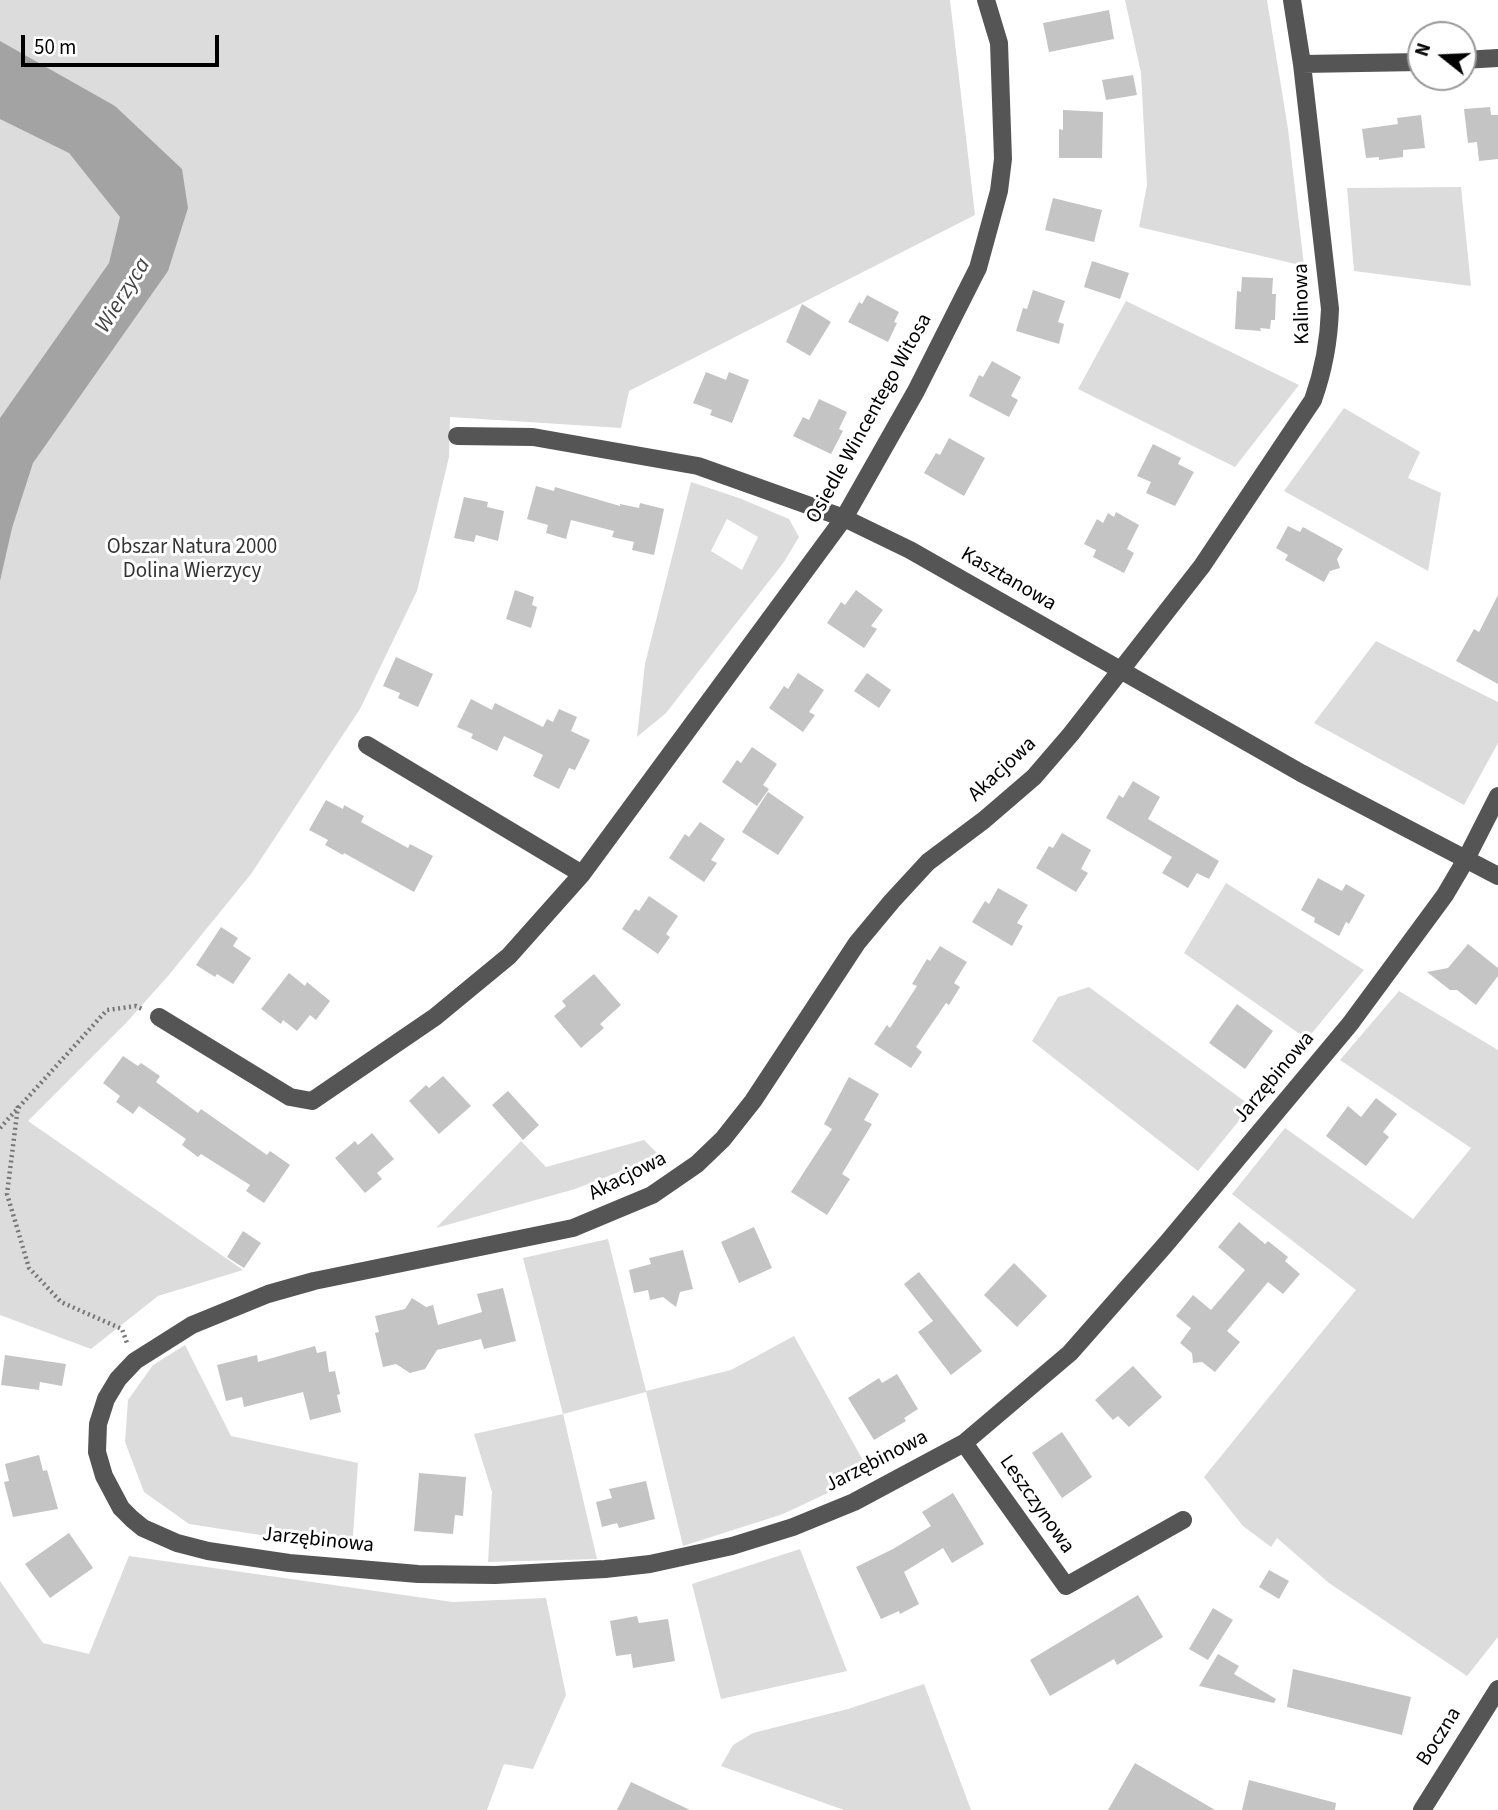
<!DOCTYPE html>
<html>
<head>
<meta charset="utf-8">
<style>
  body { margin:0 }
  #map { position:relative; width:1498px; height:1810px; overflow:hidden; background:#fff; font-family:"Source Sans 3",sans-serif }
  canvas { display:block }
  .north { position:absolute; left:1407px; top:21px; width:70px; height:70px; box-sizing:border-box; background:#fff; border:2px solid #999; border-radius:50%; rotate:288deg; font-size:19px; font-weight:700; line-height:28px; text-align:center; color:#000 }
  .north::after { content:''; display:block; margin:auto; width:24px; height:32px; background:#000; clip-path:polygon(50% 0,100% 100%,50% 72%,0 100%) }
  .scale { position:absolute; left:21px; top:35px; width:198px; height:32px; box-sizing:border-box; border:4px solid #000; border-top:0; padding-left:9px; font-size:21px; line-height:24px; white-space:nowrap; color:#000; -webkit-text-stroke:5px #fff; paint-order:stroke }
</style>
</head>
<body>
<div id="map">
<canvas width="1498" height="1810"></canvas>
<div class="north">N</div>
<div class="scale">50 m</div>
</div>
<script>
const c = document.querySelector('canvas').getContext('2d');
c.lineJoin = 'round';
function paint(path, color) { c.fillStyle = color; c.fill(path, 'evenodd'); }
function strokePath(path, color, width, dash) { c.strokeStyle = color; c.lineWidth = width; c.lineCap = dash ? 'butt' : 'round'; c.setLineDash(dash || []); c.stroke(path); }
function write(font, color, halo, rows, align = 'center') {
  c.font = font + ' "Source Sans 3",sans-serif'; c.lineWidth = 6; c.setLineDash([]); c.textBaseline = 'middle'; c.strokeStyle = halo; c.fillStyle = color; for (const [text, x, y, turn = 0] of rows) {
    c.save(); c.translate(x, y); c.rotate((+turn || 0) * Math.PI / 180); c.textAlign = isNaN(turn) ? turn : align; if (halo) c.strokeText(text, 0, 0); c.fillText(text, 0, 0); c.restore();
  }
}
const green = new Path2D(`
  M 0,0 L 950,0 L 975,215 L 629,391 L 621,428 L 450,417 L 449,457 L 417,591 L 360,709 L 251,874 L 168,976 L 127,1022 L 28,1121 L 243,1270 L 158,1296 L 91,1349 L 0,1315 Z
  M 1125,0 L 1267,0 L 1288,129 L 1304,266 L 1139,227 L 1147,185 L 1141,73 Z
  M 1461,187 L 1471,286 L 1354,271 L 1347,188 Z
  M 1126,301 L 1299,385 L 1235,467 L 1078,389 Z
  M 1344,408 L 1420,452 L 1408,478 L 1441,493 L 1428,571 L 1284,491 Z
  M 691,482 L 739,498 L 789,519 L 799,537 L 784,562 L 666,713 L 637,737 L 645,664 ZM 727,519 L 758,537 L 742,570 L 711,551 Z
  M 1376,641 L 1498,702 L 1498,743 L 1464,805 L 1314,723 Z
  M 1226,883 L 1364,970 L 1307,1039 L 1184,953 Z
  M 1089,987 L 1251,1106 L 1198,1171 L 1032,1041 L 1058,997 Z
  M 1399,991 L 1498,1050 L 1498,1637 L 1467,1676 L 1329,1583 L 1277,1538 L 1271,1547 L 1243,1526 L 1204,1477 L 1356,1290 L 1232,1194 L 1285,1128 L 1413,1219 L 1471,1148 L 1340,1060 Z
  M 644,1140 L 660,1156 L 575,1189 L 436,1228 L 521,1141 L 546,1167 Z
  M 608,1239 L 646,1391 L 731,1370 L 794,1336 L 870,1473 L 783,1514 L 683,1546 L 646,1392 L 563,1414 L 597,1559 L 488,1562 L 492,1492 L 474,1434 L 563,1414 L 523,1258 Z
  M 185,1345 L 231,1436 L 358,1463 L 352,1549 L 189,1524 L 144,1492 L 125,1442 L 128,1400 L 153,1365 Z
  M 800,1549 L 847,1671 L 721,1699 L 692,1584 Z
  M 129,1556 L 453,1602 L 546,1598 L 566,1695 L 533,1769 L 504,1764 L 487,1810 L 0,1810 L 0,1581 L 43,1643 L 89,1654 Z
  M 924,1684 L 971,1810 L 844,1810 L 721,1766 L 733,1745 L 753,1733 L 848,1709 Z`);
const water = new Path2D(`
  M 0,41 L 115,106 L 182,169 L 188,208 L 168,271 L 33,463 L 12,528 L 0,581 L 0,418 L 109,263 L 120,217 L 69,153 L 0,119 Z`);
const building = new Path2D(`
  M 1109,10 L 1114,39 L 1049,52 L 1043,23 Z
  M 1133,75 L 1137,95 L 1106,100 L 1102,80 Z
  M 1490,107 L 1491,115 L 1498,115 L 1498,159 L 1479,161 L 1477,142 L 1468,143 L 1464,109 Z
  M 1063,110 L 1103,112 L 1102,158 L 1059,158 L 1059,129 L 1063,130 Z
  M 1421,115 L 1425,148 L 1403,150 L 1403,157 L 1379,160 L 1379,157 L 1366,158 L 1362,129 L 1398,124 L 1397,118 Z
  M 1053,198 L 1102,210 L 1094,242 L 1045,230 Z
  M 1092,261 L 1129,273 L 1120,299 L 1084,287 Z
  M 1242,277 L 1273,278 L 1272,294 L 1276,294 L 1275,320 L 1271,320 L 1270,329 L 1260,328 L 1261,331 L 1235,329 L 1237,291 L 1241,292 Z
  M 1033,290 L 1065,301 L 1058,322 L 1064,324 L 1059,344 L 1016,331 L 1023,308 L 1027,309 Z
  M 867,295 L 899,312 L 894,322 L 897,323 L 888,342 L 848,322 L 859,302 L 862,304 Z
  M 802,304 L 831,322 L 810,356 L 786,342 Z
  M 992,361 L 1021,377 L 1011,396 L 1018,400 L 1009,417 L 969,396 L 979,375 L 983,377 Z
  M 706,372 L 726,380 L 729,372 L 749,380 L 732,423 L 710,415 L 712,410 L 693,403 Z
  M 819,399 L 847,412 L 839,429 L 843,431 L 831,454 L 793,436 L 803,417 L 809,420 Z
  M 949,438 L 985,458 L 964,496 L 924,473 L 936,453 L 940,455 Z
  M 1153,444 L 1181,458 L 1178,464 L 1194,472 L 1175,506 L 1146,493 L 1151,482 L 1137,476 Z
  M 536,486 L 554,491 L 555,487 L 620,506 L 620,504 L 639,508 L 640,503 L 664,509 L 654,555 L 632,550 L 634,542 L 612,537 L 614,531 L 571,520 L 566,539 L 546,533 L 548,525 L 527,519 Z
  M 464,497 L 488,502 L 487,507 L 504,511 L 498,541 L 476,535 L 474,542 L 454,538 Z
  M 1116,512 L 1139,525 L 1127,549 L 1134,553 L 1124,573 L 1093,557 L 1096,550 L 1084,544 L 1097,519 L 1103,523 L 1108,513 L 1114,517 Z
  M 1288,526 L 1300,532 L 1303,527 L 1343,549 L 1337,559 L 1340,568 L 1330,571 L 1324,582 L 1285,560 L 1288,555 L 1276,548 Z
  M 515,590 L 534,597 L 532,605 L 537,607 L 531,628 L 506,619 Z
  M 856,590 L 883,610 L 871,626 L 877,629 L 864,648 L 827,623 L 841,602 L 845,605 Z
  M 1498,595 L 1498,684 L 1456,661 L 1474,629 L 1479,632 Z
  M 396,657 L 433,674 L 418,707 L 398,698 L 400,693 L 383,686 Z
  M 798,673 L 824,690 L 809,712 L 815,715 L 803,732 L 769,708 L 784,686 L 788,689 Z
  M 867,673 L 891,690 L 879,708 L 854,691 Z
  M 471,699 L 492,710 L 495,703 L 543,727 L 547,719 L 553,722 L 559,709 L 577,717 L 571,731 L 590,740 L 575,770 L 569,768 L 559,789 L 533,776 L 543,755 L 504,736 L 497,751 L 471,738 L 473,734 L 457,727 Z
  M 752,747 L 777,764 L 763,785 L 769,789 L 757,806 L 722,782 L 737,760 L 741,763 Z
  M 1133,781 L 1160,797 L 1148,819 L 1219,861 L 1209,879 L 1197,873 L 1188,888 L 1162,873 L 1172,857 L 1106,818 L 1119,795 L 1123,798 Z
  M 768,792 L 804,817 L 778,855 L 742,832 Z
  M 326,800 L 343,809 L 344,805 L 364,816 L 361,822 L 408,848 L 410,844 L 433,856 L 414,892 L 344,853 L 343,855 L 325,845 L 328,840 L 309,830 Z
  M 700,822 L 725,839 L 711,860 L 717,863 L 704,882 L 669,858 L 685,834 L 689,837 Z
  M 1062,833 L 1091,850 L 1081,869 L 1088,873 L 1076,892 L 1036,868 L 1049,846 L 1053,848 Z
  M 1318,878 L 1342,891 L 1346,884 L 1365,895 L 1349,924 L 1346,922 L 1339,936 L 1314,922 L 1315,918 L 1301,910 Z
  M 998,888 L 1028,905 L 1017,923 L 1023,926 L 1012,946 L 972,922 L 985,901 L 989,904 Z
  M 649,896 L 678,916 L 666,934 L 670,937 L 658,954 L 622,929 L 635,909 L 639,911 Z
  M 221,927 L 238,938 L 233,946 L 251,958 L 233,984 L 217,974 L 215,977 L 196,965 Z
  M 1468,944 L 1498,968 L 1498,976 L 1476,1005 L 1457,990 L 1450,990 L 1427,972 L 1448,968 Z
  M 940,946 L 967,962 L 954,983 L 960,987 L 949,1005 L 946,1003 L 916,1047 L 922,1052 L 911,1068 L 874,1044 L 887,1025 L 890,1028 L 917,986 L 912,984 L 927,959 L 930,961 Z
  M 289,973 L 305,986 L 307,982 L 330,1001 L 316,1020 L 310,1015 L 297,1031 L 283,1020 L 281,1024 L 261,1009 Z
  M 594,974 L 621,1005 L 600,1024 L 604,1028 L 581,1048 L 554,1016 L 566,1006 L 562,1001 Z
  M 1237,1004 L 1273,1031 L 1245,1069 L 1209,1043 Z
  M 123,1056 L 138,1066 L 141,1063 L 160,1076 L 156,1082 L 198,1113 L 201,1109 L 267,1155 L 270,1151 L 290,1165 L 264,1203 L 246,1191 L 250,1185 L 201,1154 L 198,1157 L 182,1145 L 186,1139 L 139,1106 L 133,1114 L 116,1102 L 120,1096 L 103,1083 Z
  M 443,1076 L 471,1106 L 439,1134 L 409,1101 L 426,1085 L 429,1088 Z
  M 849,1077 L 879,1094 L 864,1120 L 872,1124 L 842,1174 L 850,1179 L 827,1215 L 791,1192 L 832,1129 L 824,1124 Z
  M 508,1091 L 539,1125 L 523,1140 L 492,1105 Z
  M 1376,1098 L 1397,1114 L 1383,1132 L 1389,1137 L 1366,1166 L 1326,1136 L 1348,1106 L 1361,1117 Z
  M 372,1133 L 394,1159 L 377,1173 L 382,1179 L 365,1193 L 335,1158 L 355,1141 L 358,1145 Z
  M 1239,1222 L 1265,1244 L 1268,1241 L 1288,1257 L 1285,1261 L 1300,1274 L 1283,1294 L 1268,1282 L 1227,1331 L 1240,1342 L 1215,1372 L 1202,1362 L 1193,1363 L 1192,1353 L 1180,1343 L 1191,1328 L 1176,1316 L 1193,1295 L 1211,1310 L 1245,1270 L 1218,1247 Z
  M 754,1227 L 772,1268 L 739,1283 L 721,1242 Z
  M 243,1231 L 261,1243 L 244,1268 L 227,1257 Z
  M 683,1250 L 693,1289 L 680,1292 L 676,1307 L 663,1297 L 650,1300 L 648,1290 L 634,1293 L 629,1270 L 651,1264 L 649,1258 Z
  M 1014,1263 L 1047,1296 L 1017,1327 L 984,1295 Z
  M 919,1272 L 982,1351 L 951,1375 L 918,1332 L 933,1321 L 904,1284 Z
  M 503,1288 L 516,1341 L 484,1349 L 481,1339 L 437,1350 L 425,1369 L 410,1373 L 396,1364 L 383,1367 L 375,1333 L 379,1332 L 375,1316 L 405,1309 L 412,1298 L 426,1307 L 433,1305 L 438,1325 L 482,1312 L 477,1294 Z
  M 315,1346 L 317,1353 L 326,1351 L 329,1372 L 335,1371 L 340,1394 L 337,1395 L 341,1412 L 310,1420 L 303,1392 L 244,1407 L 242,1397 L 226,1401 L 217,1365 L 257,1355 L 258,1362 Z
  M 5,1355 L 66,1364 L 62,1386 L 40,1382 L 39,1390 L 1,1385 Z
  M 1133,1366 L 1162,1397 L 1129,1427 L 1118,1416 L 1113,1420 L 1095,1400 Z
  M 897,1374 L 918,1409 L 904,1418 L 906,1421 L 874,1440 L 848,1398 L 879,1378 L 882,1383 Z
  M 1062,1432 L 1092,1477 L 1062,1498 L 1032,1453 Z
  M 39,1455 L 43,1471 L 47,1470 L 58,1509 L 13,1517 L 4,1482 L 9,1481 L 5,1464 Z
  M 419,1473 L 466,1477 L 463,1516 L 455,1515 L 453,1534 L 414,1531 Z
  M 646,1481 L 655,1519 L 619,1528 L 617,1523 L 602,1527 L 596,1502 L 612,1498 L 609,1489 Z
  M 953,1493 L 984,1544 L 952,1563 L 943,1548 L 904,1572 L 919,1604 L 900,1614 L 899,1611 L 881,1619 L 856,1567 L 893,1549 L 931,1526 L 922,1512 Z
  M 69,1533 L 93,1568 L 50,1598 L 25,1564 Z
  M 1269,1570 L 1289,1581 L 1279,1599 L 1259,1587 Z
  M 1138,1595 L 1163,1637 L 1117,1665 L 1114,1659 L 1050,1696 L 1030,1660 Z
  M 1213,1608 L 1233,1620 L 1208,1660 L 1189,1649 Z
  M 637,1616 L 639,1623 L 668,1619 L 675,1661 L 633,1668 L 631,1654 L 616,1656 L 610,1621 Z
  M 1218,1654 L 1239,1666 L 1234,1674 L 1276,1699 L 1274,1703 L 1199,1686 Z
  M 1293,1669 L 1411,1697 L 1402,1735 L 1287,1707 Z
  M 1135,1763 L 1215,1810 L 1108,1810 Z
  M 1249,1780 L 1336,1803 L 1335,1810 L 1242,1810 Z
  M 631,1782 L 690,1810 L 617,1810 Z`);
const path = new Path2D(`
  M 18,1106 L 7,1194 L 29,1268 L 61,1302 L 122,1329 L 127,1343
  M 0,1128 L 107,1010 L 136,1006 L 142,1009`);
const minor = new Path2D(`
  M 1292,0 L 1302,64 L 1330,309 C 1329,342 1324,369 1313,400 L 1202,566 L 1071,734 L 1034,777 L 984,820 L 928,862 L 892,901 L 857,943 L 753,1101 L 723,1139 L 697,1164 L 652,1195 L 573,1228 L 314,1281 L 268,1294 L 192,1325 L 135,1361 L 118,1379 L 106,1399 L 98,1424 L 97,1452 L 104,1476 L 121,1508 L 132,1519 L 143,1528 L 177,1543 L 208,1551 L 289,1563 L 418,1574 L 495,1575 L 605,1569 L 650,1564 L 732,1546 L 793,1527 L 854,1502 L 964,1443 L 1070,1353 L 1166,1244 L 1350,1024 L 1445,895 L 1465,861 L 1498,796
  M 1463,60 L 1498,58
  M 1302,64 L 1421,62
  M 457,436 L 533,437 L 698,466 L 844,518 L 910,550 L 1301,773 L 1498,876
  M 367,745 L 582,874
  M 159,1017 L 290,1097 L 312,1101 L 435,1017 L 509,956 L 582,874 L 844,518 L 916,391 L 978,268 L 999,191 L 1003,159 L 999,43 L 986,0
  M 964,1443 L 1066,1586 L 1183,1520
  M 1422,1810 L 1498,1689`);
const streetNames = [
  ["Kalinowa",1303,304,-91],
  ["Osiedle Wincentego Witosa",870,419,-61],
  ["Kasztanowa",1008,580,30],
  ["Akacjowa",1003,770,-43],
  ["Jarzębinowa",1275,1078,-50],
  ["Akacjowa",628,1177,-27],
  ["Jarzębinowa",877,1462,-27],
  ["Leszczynowa",1036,1505,55],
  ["Jarzębinowa",318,1541,6],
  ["Boczna",1440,1737,-58]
];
const parkNames = [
  ["Obszar Natura 2000",192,548],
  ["Dolina Wierzycy",192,572]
];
const waterNames = [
  ["Wierzyca",124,296,-58]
];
paint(green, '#dcdcdc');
paint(water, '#a3a3a3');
paint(building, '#c4c4c4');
strokePath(path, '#777', 4.5, [2, 3.5]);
strokePath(minor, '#555', 18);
write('21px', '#000', '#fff', streetNames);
write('21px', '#333', '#fff', parkNames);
write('italic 23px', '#444', '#fff', waterNames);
</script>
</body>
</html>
